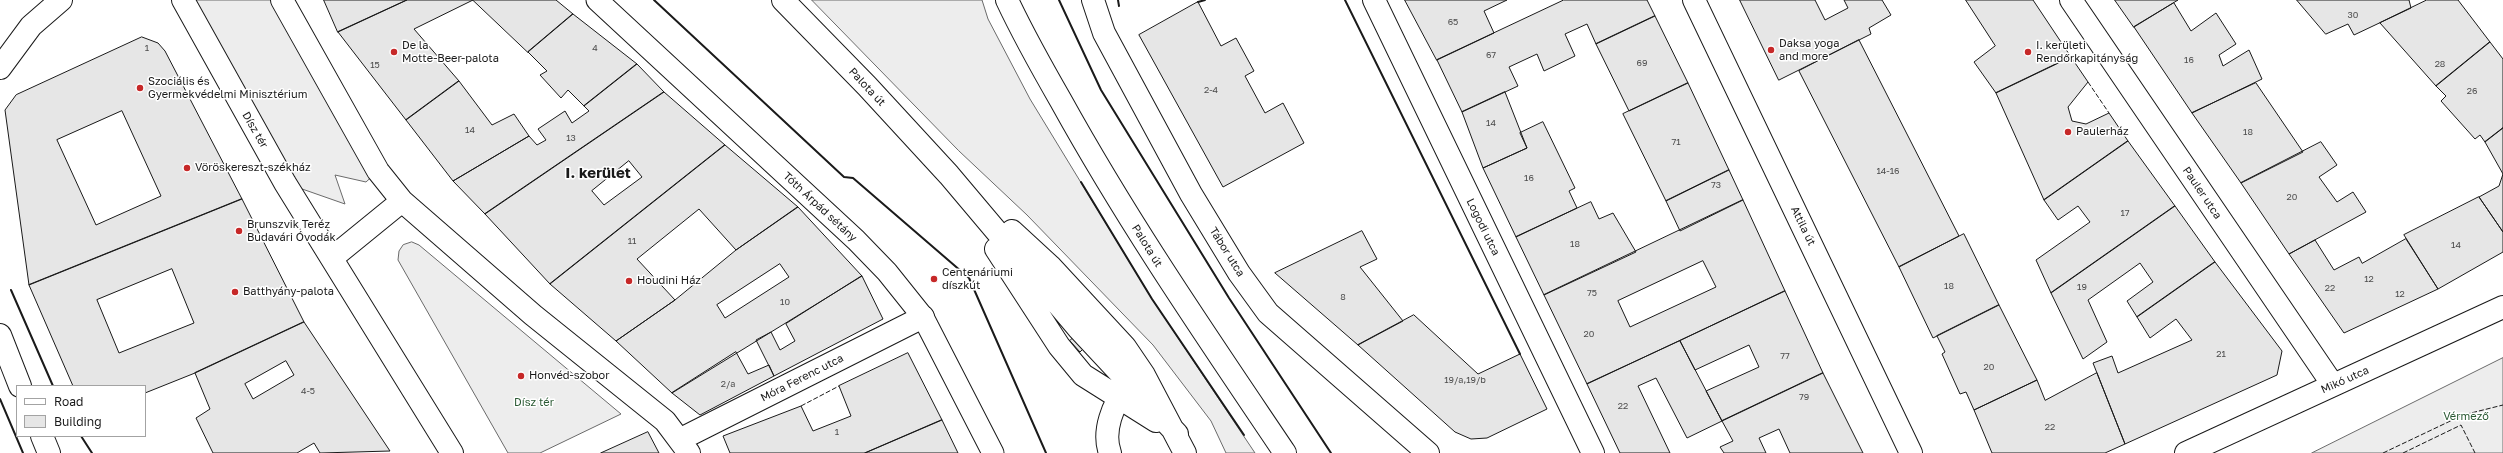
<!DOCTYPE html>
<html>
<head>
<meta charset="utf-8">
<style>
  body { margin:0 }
  #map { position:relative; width:2503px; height:453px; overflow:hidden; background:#fff; font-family:"Golos Text",sans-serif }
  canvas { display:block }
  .legend { position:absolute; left:16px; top:385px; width:130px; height:52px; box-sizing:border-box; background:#fff; border:1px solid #a3a3a3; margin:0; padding:5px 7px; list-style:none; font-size:12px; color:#1a1a1a }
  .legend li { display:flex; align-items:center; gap:8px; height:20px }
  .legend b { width:20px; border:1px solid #a3a3a3 }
</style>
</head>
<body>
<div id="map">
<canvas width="2503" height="453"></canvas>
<ul class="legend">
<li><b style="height:5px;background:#fff"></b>Road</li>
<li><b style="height:11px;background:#e6e6e6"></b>Building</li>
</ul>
</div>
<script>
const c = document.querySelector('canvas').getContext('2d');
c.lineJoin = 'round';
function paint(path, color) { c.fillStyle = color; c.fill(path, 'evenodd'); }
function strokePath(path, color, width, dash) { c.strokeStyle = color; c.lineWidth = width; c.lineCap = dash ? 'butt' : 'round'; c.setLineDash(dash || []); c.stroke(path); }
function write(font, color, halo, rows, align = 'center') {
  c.font = font + ' "Golos Text",sans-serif'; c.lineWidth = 3; c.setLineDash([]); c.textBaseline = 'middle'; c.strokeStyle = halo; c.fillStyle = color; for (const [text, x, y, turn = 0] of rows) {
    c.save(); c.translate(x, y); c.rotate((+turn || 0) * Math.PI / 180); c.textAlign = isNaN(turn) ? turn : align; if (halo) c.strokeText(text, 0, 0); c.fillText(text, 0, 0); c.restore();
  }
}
const built = new Path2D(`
  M 183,0 L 282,0 L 378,171 L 366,182 L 335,175 L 345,204 L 285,183 Z
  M 812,0 L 982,0 L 988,19 L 1030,99 L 1152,299 L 1255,453 L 1226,453 L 1211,421 L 1153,345 L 1027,215 L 959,151 Z
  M 412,242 L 419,245 L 621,414 L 540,453 L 508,453 L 398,260 L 399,251 L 403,245 Z
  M 2503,358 L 2503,453 L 2312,453 Z`);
const building = new Path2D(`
  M 324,0 L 407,0 L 338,32 Z
  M 407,0 L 473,0 L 414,29 L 459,81 L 406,120 L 338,32 Z
  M 473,0 L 556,0 L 573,14 L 528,52 Z
  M 1405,0 L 1507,0 L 1484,11 L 1494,33 L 1437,60 Z
  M 1564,0 L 1647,0 L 1655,16 L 1596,44 L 1587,24 L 1565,34 L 1575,56 L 1544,71 L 1537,54 L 1509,67 L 1518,86 L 1462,112 L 1437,60 Z
  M 1740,0 L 1815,0 L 1825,20 L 1848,8 L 1844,0 L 1882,0 L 1891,15 L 1869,28 L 1871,34 L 1779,80 Z
  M 1966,0 L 2033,0 L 2071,57 L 1996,93 L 1974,62 L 1995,46 Z
  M 2115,0 L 2178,0 L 2134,27 Z
  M 2297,0 L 2409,0 L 2411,8 L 2354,35 L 2348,24 L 2326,34 Z
  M 2427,0 L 2458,0 L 2490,42 L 2436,86 L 2380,23 Z
  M 1198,2 L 1221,46 L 1236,38 L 1254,71 L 1245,76 L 1265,113 L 1283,103 L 1304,143 L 1223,187 L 1139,35 Z
  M 2174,3 L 2191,31 L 2216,13 L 2236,44 L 2219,55 L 2223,66 L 2249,50 L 2262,79 L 2192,113 L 2134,27 Z
  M 573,14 L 637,64 L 584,106 L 568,90 L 561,98 L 540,75 L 547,71 L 528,52 Z
  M 1655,16 L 1688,83 L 1629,111 L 1596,44 Z
  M 142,37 L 158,43 L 165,51 L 242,199 L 29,285 L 5,110 L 16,95 ZM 122,111 L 161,196 L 96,225 L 57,140 Z
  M 1859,40 L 1959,236 L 1899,267 L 1799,71 Z
  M 2490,42 L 2503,59 L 2503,128 L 2485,142 L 2480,135 L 2475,139 L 2441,101 L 2446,96 L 2436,86 Z
  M 2071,57 L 2088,82 L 2068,107 L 2072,121 L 2086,124 L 2109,113 L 2128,141 L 2044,200 L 1996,93 Z
  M 637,64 L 664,92 L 485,214 L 453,181 L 529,136 L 537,145 L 546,140 L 538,129 L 565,111 L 572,123 L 589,111 L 584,106 Z
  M 459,81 L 492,125 L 514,114 L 529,136 L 453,181 L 406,120 Z
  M 1688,83 L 1729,170 L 1666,201 L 1623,114 Z
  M 2256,83 L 2303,152 L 2241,183 L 2192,113 Z
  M 664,92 L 725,145 L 550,284 L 485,214 ZM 629,161 L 642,177 L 604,205 L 592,191 Z
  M 1505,92 L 1527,148 L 1483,168 L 1462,112 Z
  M 1543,122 L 1575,188 L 1569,191 L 1577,208 L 1516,237 L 1483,168 L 1527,148 L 1520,133 Z
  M 2503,128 L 2503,232 L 2479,197 L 2499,186 L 2503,174 L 2485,142 Z
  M 2128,141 L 2175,206 L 2051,293 L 2036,260 L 2090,222 L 2078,206 L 2058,220 L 2044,200 Z
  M 2321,142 L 2337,165 L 2319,177 L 2337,202 L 2353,192 L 2366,212 L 2289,254 L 2241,183 Z
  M 725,145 L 798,207 L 736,250 L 699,209 L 637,259 L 675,300 L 616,341 L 550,284 Z
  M 1729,170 L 1743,200 L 1680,231 L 1666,201 Z
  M 2479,197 L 2503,232 L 2503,252 L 2438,289 L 2404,235 Z
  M 242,199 L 304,322 L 195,373 L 145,393 L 145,386 L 73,386 L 29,285 ZM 172,269 L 194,323 L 119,353 L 97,300 Z
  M 1743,200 L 1785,291 L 1587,384 L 1544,295 ZM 1703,261 L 1716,287 L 1630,327 L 1618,301 Z
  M 1591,202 L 1599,219 L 1613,213 L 1636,252 L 1544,295 L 1516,237 Z
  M 2175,206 L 2215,262 L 2137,317 L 2127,301 L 2153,282 L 2140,263 L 2088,300 L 2107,342 L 2083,359 L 2051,293 Z
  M 798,207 L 862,276 L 672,393 L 616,341 L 675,300 L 736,250 ZM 780,264 L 789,277 L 725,318 L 717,305 Z
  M 1362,231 L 1377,259 L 1360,267 L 1403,321 L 1358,345 L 1275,273 Z
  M 1964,234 L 1999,305 L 1933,338 L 1899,267 Z
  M 2406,239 L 2438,289 L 2344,333 L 2289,254 L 2315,240 L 2334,270 L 2359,257 L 2362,263 Z
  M 2215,262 L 2282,351 L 2277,375 L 2125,444 L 2093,363 L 2112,356 L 2118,373 L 2192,340 L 2176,319 L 2150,338 L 2137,317 Z
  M 862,276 L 883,319 L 774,376 L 756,340 L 771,332 L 780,350 L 795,341 L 786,324 Z
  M 1785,291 L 1823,373 L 1722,421 L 1706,391 L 1759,367 L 1749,345 L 1695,370 L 1680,341 Z
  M 1999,305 L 2037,380 L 1974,410 L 1966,392 L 1960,394 L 1942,354 L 1945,352 L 1937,336 Z
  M 1414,315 L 1478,374 L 1520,354 L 1547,409 L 1487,438 L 1471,439 L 1455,432 L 1358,345 Z
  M 304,322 L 390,451 L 320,453 L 314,443 L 297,453 L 213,453 L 196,418 L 210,409 L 195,373 ZM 286,361 L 294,375 L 253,399 L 245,384 Z
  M 1074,337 L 1084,348 L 1080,352 L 1070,341 Z
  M 1680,341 L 1722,421 L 1687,438 L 1656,378 L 1638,386 L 1670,453 L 1620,453 L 1587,384 Z
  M 736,352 L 748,374 L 769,365 L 774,376 L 700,415 L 672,393 Z
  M 908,353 L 942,420 L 865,453 L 730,453 L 723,436 L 801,406 L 813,431 L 851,416 L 839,386 Z
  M 1823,373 L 1863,453 L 1790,453 L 1779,429 L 1759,438 L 1766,453 L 1724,453 L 1720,447 L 1733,441 L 1722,421 Z
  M 2097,373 L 2125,444 L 2105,453 L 1992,453 L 1974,410 L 2037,380 L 2045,400 Z
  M 942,420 L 958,453 L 865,453 Z
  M 648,432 L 659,453 L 601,453 Z`);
const pedestrian = new Path2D(`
  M 597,0 L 856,240 L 887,272 L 923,317 L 993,453`);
const minor = new Path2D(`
  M 183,0 L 285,183 L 452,453
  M 282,0 L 378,171 L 402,201 L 533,315 L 665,421 L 689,453
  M 783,0 L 867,86 L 949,175 L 1078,328 L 1177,434
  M 1007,0 C 1023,34 1042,68 1061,101 C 1129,224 1207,337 1285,453
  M 1093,0 L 1104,33 L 1191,194 L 1239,273 L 1268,313 L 1428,453
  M 1374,0 L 1593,453
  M 2071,0 L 2333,385
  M 0,68 L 31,26 L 61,0
  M 1012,231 L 1050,266 L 1125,347 L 1144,375 L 1185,453
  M 996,249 L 1059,346 L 1083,375 L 1156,421
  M 332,258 L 402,201
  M 0,335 L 20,386
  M 42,436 L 49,453
  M 681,439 L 923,317
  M 1110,453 C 1102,431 1113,404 1127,387
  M 2186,453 L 2503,307`);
const secondary = new Path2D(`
  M 1694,0 L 1911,453`);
const fence = new Path2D(`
  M 2088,82 L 2109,113
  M 801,406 L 839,386
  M 2383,453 L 2463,415 L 2503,405
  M 2403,453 L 2461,425 L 2475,453`);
const wall = new Path2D(`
  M 654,0 L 844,177 L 853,178 L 969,278 L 1046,453
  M 1059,0 L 1101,90 L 1229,298 L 1331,453
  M 1118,0 L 1119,6
  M 1345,0 L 1520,354
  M 1198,2 L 1205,0
  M 1081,182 L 1152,299 L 1244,435
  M 11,290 L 53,386
  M 0,399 L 23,453
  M 81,436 L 92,453`);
const markers = [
  [1771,50,4,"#c62828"],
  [394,52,4,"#c62828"],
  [2028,52,4,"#c62828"],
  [140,88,4,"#c62828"],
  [2068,132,4,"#c62828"],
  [187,168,4,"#c62828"],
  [239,231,4,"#c62828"],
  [934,279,4,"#c62828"],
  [629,281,4,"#c62828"],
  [235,292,4,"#c62828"],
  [521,376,4,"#c62828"]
];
const numberNames = [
  ["30",2353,15],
  ["65",1453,22],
  ["1",147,48],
  ["4",595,48],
  ["67",1491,55],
  ["16",2189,60],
  ["69",1642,63],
  ["28",2440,64],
  ["15",375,65],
  ["2-4",1211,90],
  ["26",2472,91],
  ["14",1491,123],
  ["14",470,130],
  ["18",2248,132],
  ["13",571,138],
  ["71",1676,142],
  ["14-16",1888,171],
  ["16",1529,178],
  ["73",1716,185],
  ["20",2292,197],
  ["17",2125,213],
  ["11",632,241],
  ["18",1575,244],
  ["14",2456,245],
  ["12",2369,279],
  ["18",1949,286],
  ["19",2082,287],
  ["22",2330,288],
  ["75",1592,293],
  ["12",2400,294],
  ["8",1343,297],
  ["10",785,302],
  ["20",1589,334],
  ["21",2221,354],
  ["77",1785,356],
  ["20",1989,367],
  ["19/a,19/b",1465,380],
  ["2/a",728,384],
  ["4-5",308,391],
  ["79",1804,397],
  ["22",1623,406],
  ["22",2050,427],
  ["1",837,432]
];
const poiNames = [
  ["Daksa yoga",1779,44],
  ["and more",1779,57],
  ["De la",402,46],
  ["Motte-Beer-palota",402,59],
  ["I. kerületi",2036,46],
  ["Rendőrkapitányság",2036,59],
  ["Szociális és",148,82],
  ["Gyermekvédelmi Minisztérium",148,95],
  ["Paulerház",2076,132],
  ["Vöröskereszt-székház",195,168],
  ["Brunszvik Teréz",247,225],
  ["Budavári Óvodák",247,238],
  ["Centenáriumi",942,273],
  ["díszkút",942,286],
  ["Houdini Ház",637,281],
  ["Batthyány-palota",243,292],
  ["Honvéd-szobor",529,376]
];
const streetNames = [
  ["Palota út",867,87,47],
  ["Dísz tér",255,130,60],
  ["Pauler utca",2202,193,56],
  ["Tóth Árpád sétány",820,207,43],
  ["Attila út",1803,226,64],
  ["Logodi utca",1483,227,64],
  ["Palota út",1147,246,58],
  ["Tábor utca",1227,252,58],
  ["Móra Ferenc utca",802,378,-27],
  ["Mikó utca",2345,380,-24]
];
const parkNames = [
  ["Dísz tér",534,403],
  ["Vérmező",2466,417]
];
const districtNames = [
  ["I. kerület",598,173]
];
paint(built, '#ededed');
strokePath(built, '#6a6a6a', 1);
paint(building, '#e6e6e6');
strokePath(building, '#1a1a1a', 1);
strokePath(pedestrian, '#1a1a1a', 23);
strokePath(minor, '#1a1a1a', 24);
strokePath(secondary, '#1a1a1a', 24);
strokePath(pedestrian, '#fff', 21);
strokePath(minor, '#fff', 22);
strokePath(secondary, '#fff', 22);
strokePath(fence, '#1a1a1a', 1, [5, 2]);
strokePath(wall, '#1a1a1a', 2);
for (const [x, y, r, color] of markers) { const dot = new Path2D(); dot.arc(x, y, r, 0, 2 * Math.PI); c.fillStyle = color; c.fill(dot); strokePath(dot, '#fff', 1.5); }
write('9px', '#4d4d4d', null, numberNames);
write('11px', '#1a1a1a', '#fff', poiNames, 'left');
write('11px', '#1a1a1a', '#fff', streetNames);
write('11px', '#2b5a34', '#fff', parkNames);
write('bold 15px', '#1a1a1a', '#fff', districtNames);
</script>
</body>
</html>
